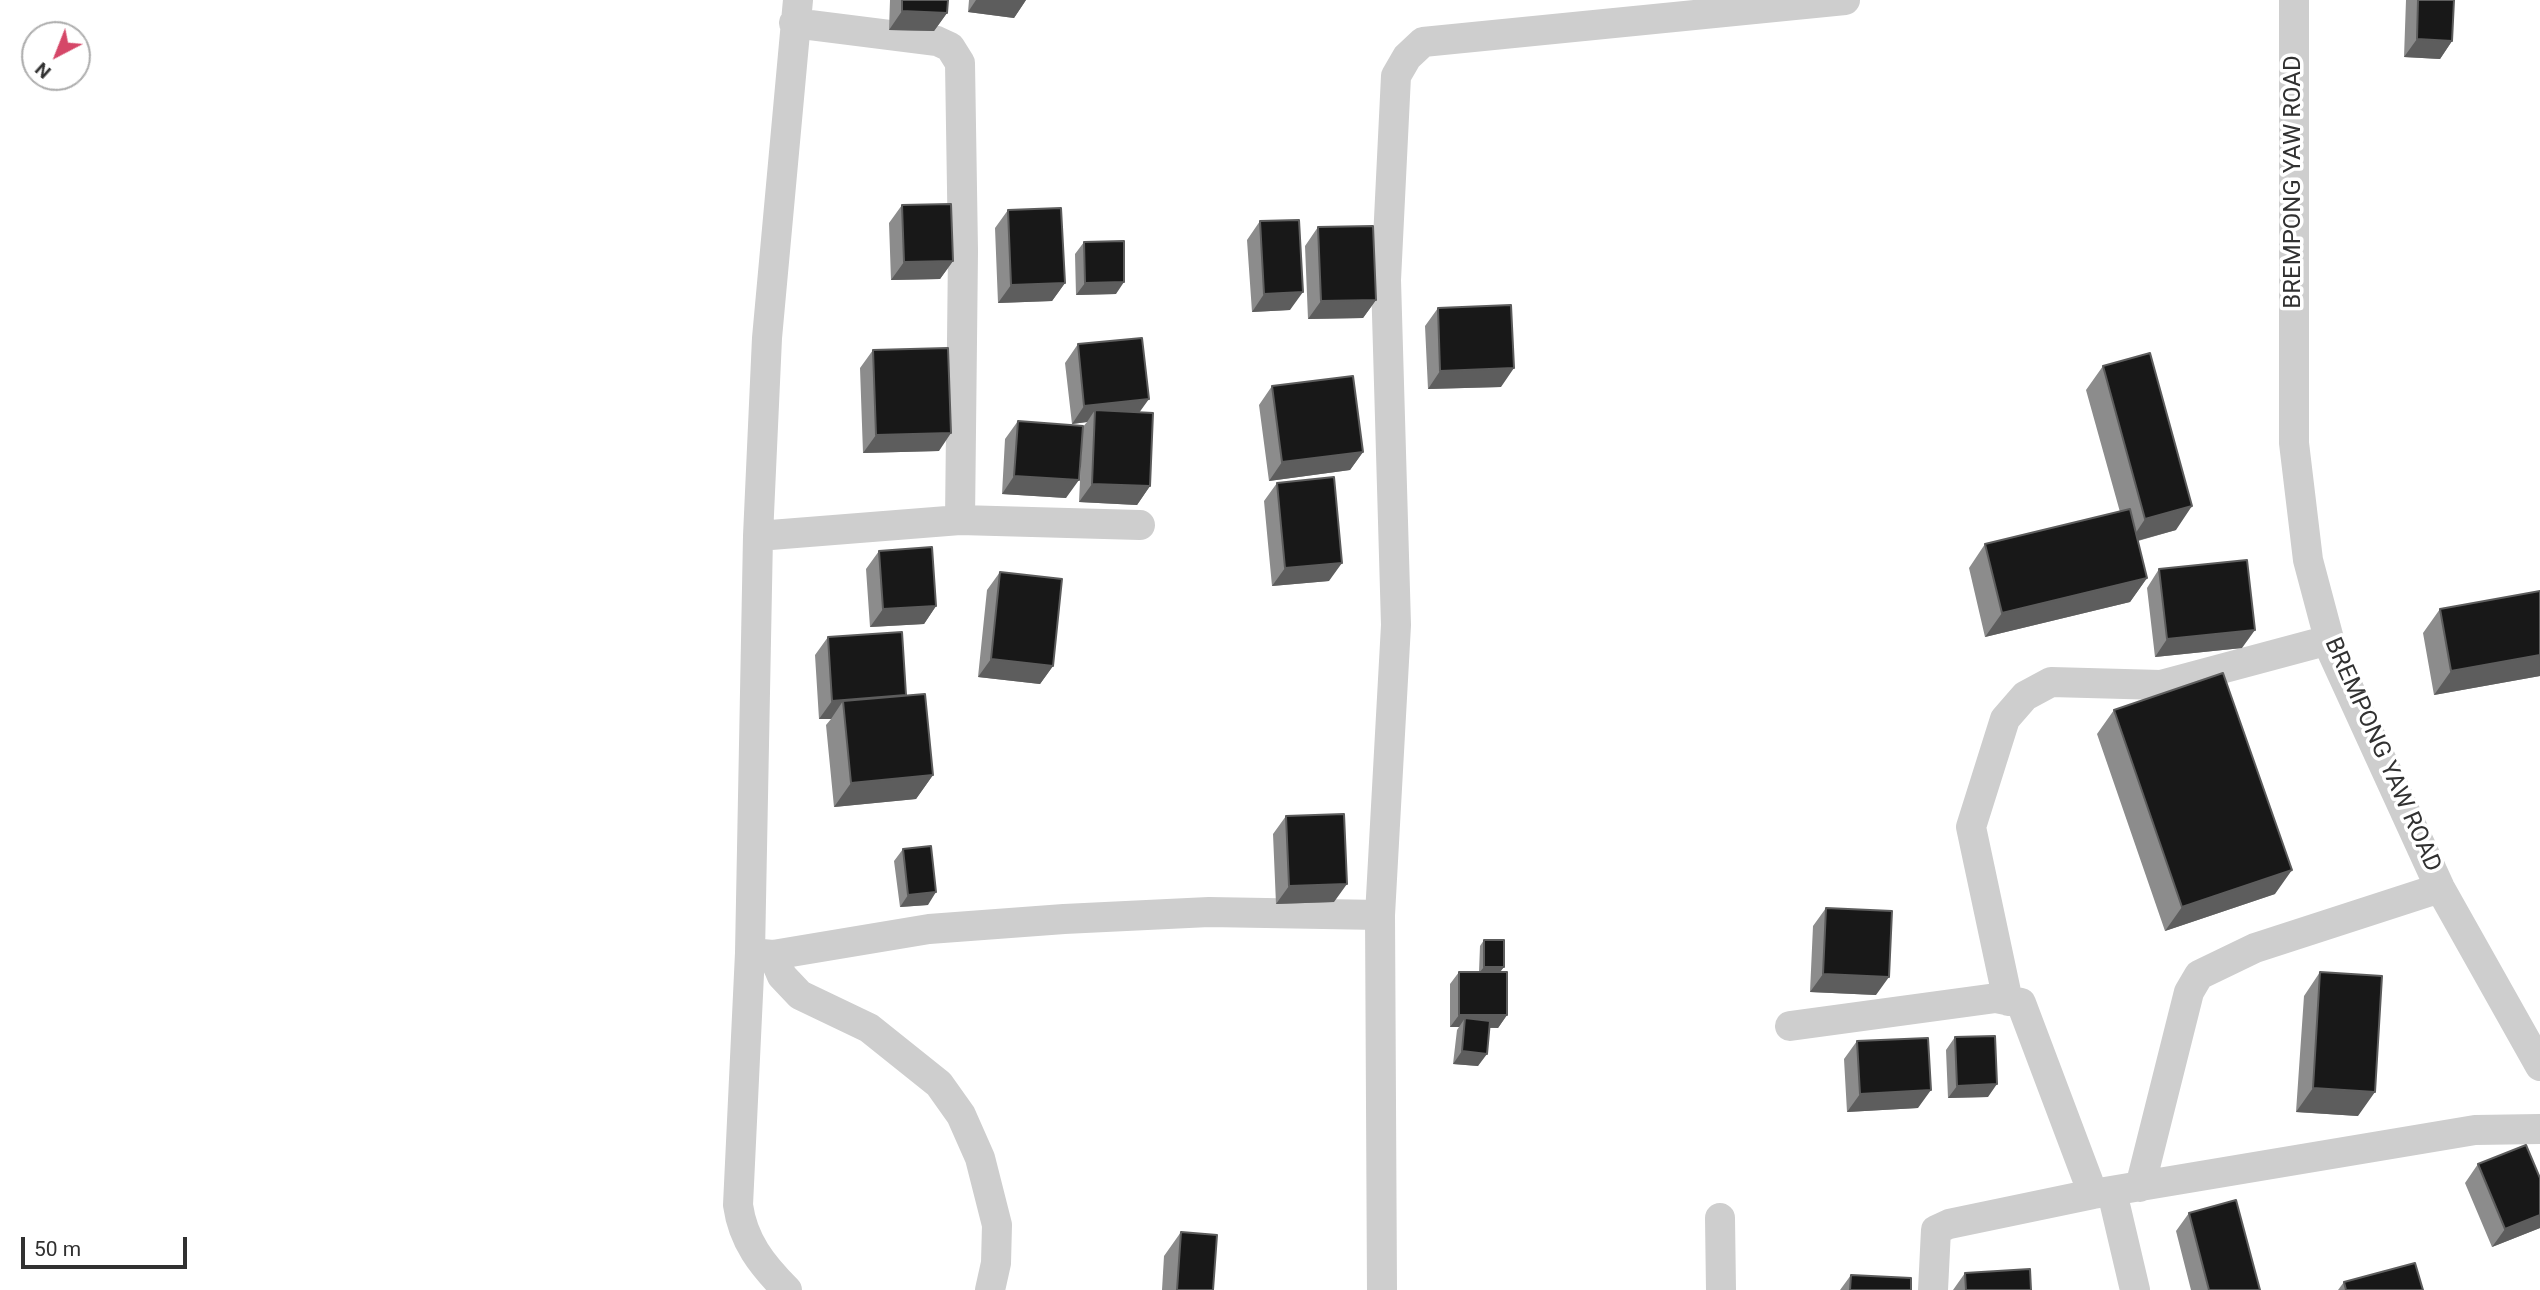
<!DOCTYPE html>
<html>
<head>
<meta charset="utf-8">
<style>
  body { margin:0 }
  #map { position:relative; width:2540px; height:1290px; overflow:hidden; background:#fff; font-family:Roboto,sans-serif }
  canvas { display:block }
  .north { position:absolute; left:21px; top:21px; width:70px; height:70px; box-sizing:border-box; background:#fff; border:2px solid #adadad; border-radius:50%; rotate:222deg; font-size:19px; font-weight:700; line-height:28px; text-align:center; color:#313131 }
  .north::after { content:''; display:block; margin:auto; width:24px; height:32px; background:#d54768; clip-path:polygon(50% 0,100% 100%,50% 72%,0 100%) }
  .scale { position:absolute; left:21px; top:1237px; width:166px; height:32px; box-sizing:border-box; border:4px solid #313131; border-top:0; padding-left:9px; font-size:21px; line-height:24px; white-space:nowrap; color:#313131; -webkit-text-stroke:5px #fff; paint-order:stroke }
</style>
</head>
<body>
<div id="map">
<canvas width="2540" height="1290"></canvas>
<div class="north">N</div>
<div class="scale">50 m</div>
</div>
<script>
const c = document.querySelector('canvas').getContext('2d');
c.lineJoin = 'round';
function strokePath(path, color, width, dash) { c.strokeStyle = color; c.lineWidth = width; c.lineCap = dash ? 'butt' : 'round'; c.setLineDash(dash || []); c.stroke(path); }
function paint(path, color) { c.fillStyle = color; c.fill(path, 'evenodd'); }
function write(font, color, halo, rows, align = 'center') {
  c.font = font + ' Roboto,sans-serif'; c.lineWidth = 7; c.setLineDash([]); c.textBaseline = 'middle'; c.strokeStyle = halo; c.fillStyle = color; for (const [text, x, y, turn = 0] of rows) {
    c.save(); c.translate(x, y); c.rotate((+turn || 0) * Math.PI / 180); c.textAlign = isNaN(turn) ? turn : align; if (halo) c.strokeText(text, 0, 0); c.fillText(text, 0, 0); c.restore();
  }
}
const minor = new Path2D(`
  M 798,0 L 767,338 L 758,536 L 750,953 L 773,955 L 929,929 L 1064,919 L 1209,912 L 1380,915 L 1396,625 L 1386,280 L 1396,76 L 1407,57 L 1423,42 L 1845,0
  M 2294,0 L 2294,443 L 2308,560 L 2333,654 L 2440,888 L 2540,1066
  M 794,23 L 937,41 L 950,47 L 960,63 L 963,251 L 960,520
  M 758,536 L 960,520 L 1140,525
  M 1380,915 L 1382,1290
  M 750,953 L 738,1205 C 743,1241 762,1265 787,1290
  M 773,955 L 782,976 L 800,995 L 869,1028 L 939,1084 L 961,1115 L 980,1158 L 997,1225 L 996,1263 L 990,1290
  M 2008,1001 L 1971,827 L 2005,719 L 2025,696 L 2051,682 L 2161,685 L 2329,640
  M 1790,1026 L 1996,998 L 2021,1003 L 2093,1194
  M 2140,1187 L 2189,992 L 2199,975 L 2255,948 L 2440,888
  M 2112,1192 L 2135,1290
  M 1720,1218 L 1721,1290
  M 1933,1290 L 1936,1230 L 1949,1224 L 2093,1194 L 2475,1130 L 2540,1129`);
const wall = new Path2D(`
  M 890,0 L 948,0 L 947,13 L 934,31 L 889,30 Z
  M 969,0 L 1026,0 L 1014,18 L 968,12 Z
  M 2406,0 L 2454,0 L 2452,41 L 2440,59 L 2404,57 Z
  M 902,205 L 953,261 L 940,279 L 891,280 L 889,223 Z
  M 1008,210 L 1065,283 L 1052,301 L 998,303 L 995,228 Z
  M 1260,221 L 1290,310 L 1252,312 L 1247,240 Z
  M 1318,227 L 1376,300 L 1363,318 L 1308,319 L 1305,246 Z
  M 1084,242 L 1116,294 L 1076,295 L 1075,254 Z
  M 1438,308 L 1501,387 L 1428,389 L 1425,326 Z
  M 1078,344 L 1139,412 L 1150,486 L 1137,505 L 1079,502 L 1082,438 L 1066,498 L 1002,494 L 1005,439 L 1018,421 L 1082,428 L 1087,422 L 1072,424 L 1065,363 Z
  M 873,350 L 939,451 L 863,453 L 860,368 Z
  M 2103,366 L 2176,530 L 2138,541 L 2147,578 L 2130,602 L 1985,637 L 1969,568 L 1985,544 L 2120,512 L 2086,390 Z
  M 1272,386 L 1363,452 L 1350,470 L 1269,481 L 1259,405 Z
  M 1277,483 L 1329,581 L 1272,586 L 1264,501 Z
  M 879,551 L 936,606 L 924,624 L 870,627 L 866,569 Z
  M 2159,569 L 2242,648 L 2155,657 L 2147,588 Z
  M 1000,572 L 1053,666 L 1040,684 L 978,677 L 987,590 Z
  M 2540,591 L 2540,676 L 2434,695 L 2423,633 L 2440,609 Z
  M 828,637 L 906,695 L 933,775 L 916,799 L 834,807 L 826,725 L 831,719 L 819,719 L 815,655 Z
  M 2114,710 L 2275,894 L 2165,931 L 2097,734 Z
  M 1286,816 L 1334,902 L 1276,904 L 1273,834 Z
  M 903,849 L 928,905 L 900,907 L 894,861 Z
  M 1826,908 L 1876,995 L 1810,992 L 1813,926 Z
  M 1484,940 L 1504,967 L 1500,972 L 1507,1015 L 1498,1028 L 1489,1028 L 1478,1066 L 1453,1064 L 1457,1030 L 1459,1027 L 1450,1027 L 1450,984 L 1459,972 L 1479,972 L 1480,946 Z
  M 2320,972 L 2358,1116 L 2296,1112 L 2304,996 Z
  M 1955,1037 L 1988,1097 L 1948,1098 L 1946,1050 Z
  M 1857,1041 L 1918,1108 L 1847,1112 L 1844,1059 Z
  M 2478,1164 L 2540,1228 L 2492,1247 L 2465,1183 Z
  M 2189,1213 L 2260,1290 L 2191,1290 L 2176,1231 Z
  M 1181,1232 L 1213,1290 L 1162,1290 L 1164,1256 Z
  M 1965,1273 L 2031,1290 L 1953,1290 Z
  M 1851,1275 L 1911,1290 L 1840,1290 Z
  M 2344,1282 L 2423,1290 L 2338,1290 Z`);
const shadedWall = new Path2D(`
  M 976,0 L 1026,0 L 1014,18 L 968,12 Z
  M 902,11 L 947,13 L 934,31 L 889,30 Z
  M 2417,39 L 2452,41 L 2440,59 L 2404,57 Z
  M 953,261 L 940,279 L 891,280 L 904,262 Z
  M 1124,282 L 1116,294 L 1076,295 L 1085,283 Z
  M 1065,283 L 1052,301 L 998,303 L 1011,285 Z
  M 1303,292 L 1290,310 L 1252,312 L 1264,294 Z
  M 1376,300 L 1363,318 L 1308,319 L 1321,301 Z
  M 1514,368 L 1501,387 L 1428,389 L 1440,371 Z
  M 1149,399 L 1136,417 L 1095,410 L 1087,422 L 1072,424 L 1084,406 Z
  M 951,433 L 939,451 L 863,453 L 876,435 Z
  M 1363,452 L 1350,470 L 1269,481 L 1282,462 Z
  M 1014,476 L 1079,480 L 1066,498 L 1002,494 Z
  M 1092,484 L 1150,486 L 1137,505 L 1079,502 Z
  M 2192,506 L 2176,530 L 2129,543 L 2145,519 Z
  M 1342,563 L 1329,581 L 1272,586 L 1285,568 Z
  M 2147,578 L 2130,602 L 1985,637 L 2002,613 Z
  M 936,606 L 924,624 L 870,627 L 883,609 Z
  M 2255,630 L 2242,648 L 2155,657 L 2167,639 Z
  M 2540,655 L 2540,676 L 2434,695 L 2451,671 Z
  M 991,659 L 1053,666 L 1040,684 L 978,677 Z
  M 832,701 L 843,701 L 831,719 L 819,719 Z
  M 933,775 L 916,799 L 834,807 L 851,783 Z
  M 2292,870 L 2275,894 L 2165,931 L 2182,907 Z
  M 1347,884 L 1334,902 L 1276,904 L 1289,886 Z
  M 936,892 L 928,905 L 900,907 L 908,895 Z
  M 1484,967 L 1504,967 L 1499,973 L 1479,973 Z
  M 1823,974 L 1889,977 L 1876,995 L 1810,992 Z
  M 1459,1015 L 1507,1015 L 1498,1028 L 1464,1027 L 1465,1018 L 1459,1027 L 1450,1027 Z
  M 1462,1051 L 1487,1054 L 1478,1066 L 1453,1064 Z
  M 1997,1084 L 1988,1097 L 1948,1098 L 1957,1086 Z
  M 2313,1088 L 2375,1092 L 2358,1116 L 2296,1112 Z
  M 1931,1090 L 1918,1108 L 1847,1112 L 1860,1094 Z
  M 2540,1215 L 2540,1228 L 2492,1247 L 2505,1229 Z`);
const building = new Path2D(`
  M 902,0 L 948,0 L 947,13 L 902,11 Z
  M 2418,0 L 2454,0 L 2452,41 L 2417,39 Z
  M 951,204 L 953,261 L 904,262 L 902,205 Z
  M 1061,208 L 1065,283 L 1011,285 L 1008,210 Z
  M 1299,220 L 1303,292 L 1264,294 L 1260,221 Z
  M 1373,226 L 1376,300 L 1321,301 L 1318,227 Z
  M 1124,241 L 1124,282 L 1085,283 L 1084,242 Z
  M 1511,305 L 1514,368 L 1440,371 L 1438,308 Z
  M 1142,338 L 1149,399 L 1084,406 L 1078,344 Z
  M 948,348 L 951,433 L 876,435 L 873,350 Z
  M 2150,353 L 2192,506 L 2145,519 L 2103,366 Z
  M 1353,376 L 1363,452 L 1282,462 L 1272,386 Z
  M 1095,410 L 1153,413 L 1150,486 L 1092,484 Z
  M 1018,421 L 1083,426 L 1079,480 L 1014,476 Z
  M 1334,477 L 1342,563 L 1285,568 L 1277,483 Z
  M 2130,509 L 2147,578 L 2002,613 L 1985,544 Z
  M 932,547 L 936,606 L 883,609 L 879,551 Z
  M 2247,560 L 2255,630 L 2167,639 L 2159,569 Z
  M 1000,572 L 1062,579 L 1053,666 L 991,659 Z
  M 2540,591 L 2540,655 L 2451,671 L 2440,609 Z
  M 902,632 L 906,695 L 832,701 L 828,637 Z
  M 2223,673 L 2292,870 L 2182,907 L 2114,710 Z
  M 925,694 L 933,775 L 851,783 L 843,701 Z
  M 1344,814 L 1347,884 L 1289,886 L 1286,816 Z
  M 931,846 L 936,892 L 908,895 L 903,849 Z
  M 1826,908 L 1892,911 L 1889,977 L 1823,974 Z
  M 1484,940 L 1504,940 L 1504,967 L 1484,967 Z
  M 1459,972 L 1507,972 L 1507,1015 L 1459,1015 Z
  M 2320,972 L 2382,976 L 2375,1092 L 2313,1088 Z
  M 1465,1018 L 1490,1021 L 1487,1054 L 1462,1051 Z
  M 1995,1036 L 1997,1084 L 1957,1086 L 1955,1037 Z
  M 1928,1038 L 1931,1090 L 1860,1094 L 1857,1041 Z
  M 2526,1145 L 2540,1178 L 2540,1215 L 2505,1229 L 2478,1164 Z
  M 2236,1200 L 2260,1290 L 2209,1290 L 2189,1213 Z
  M 1181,1232 L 1217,1235 L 1213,1290 L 1177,1290 Z
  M 2415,1263 L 2423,1290 L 2346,1290 L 2344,1282 Z
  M 2030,1269 L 2031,1290 L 1966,1290 L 1965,1273 Z
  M 1851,1275 L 1911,1278 L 1911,1290 L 1850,1290 Z`);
const streetNames = [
  ["BREMPONG YAW ROAD",2294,182,-90],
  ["BREMPONG YAW ROAD",2382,755,66]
];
strokePath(minor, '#cecece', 30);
paint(wall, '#8c8c8c');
paint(shadedWall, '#5d5d5d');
paint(building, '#181818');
strokePath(building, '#5d5d5d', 2);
write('24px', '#313131', '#fff', streetNames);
</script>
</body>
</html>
